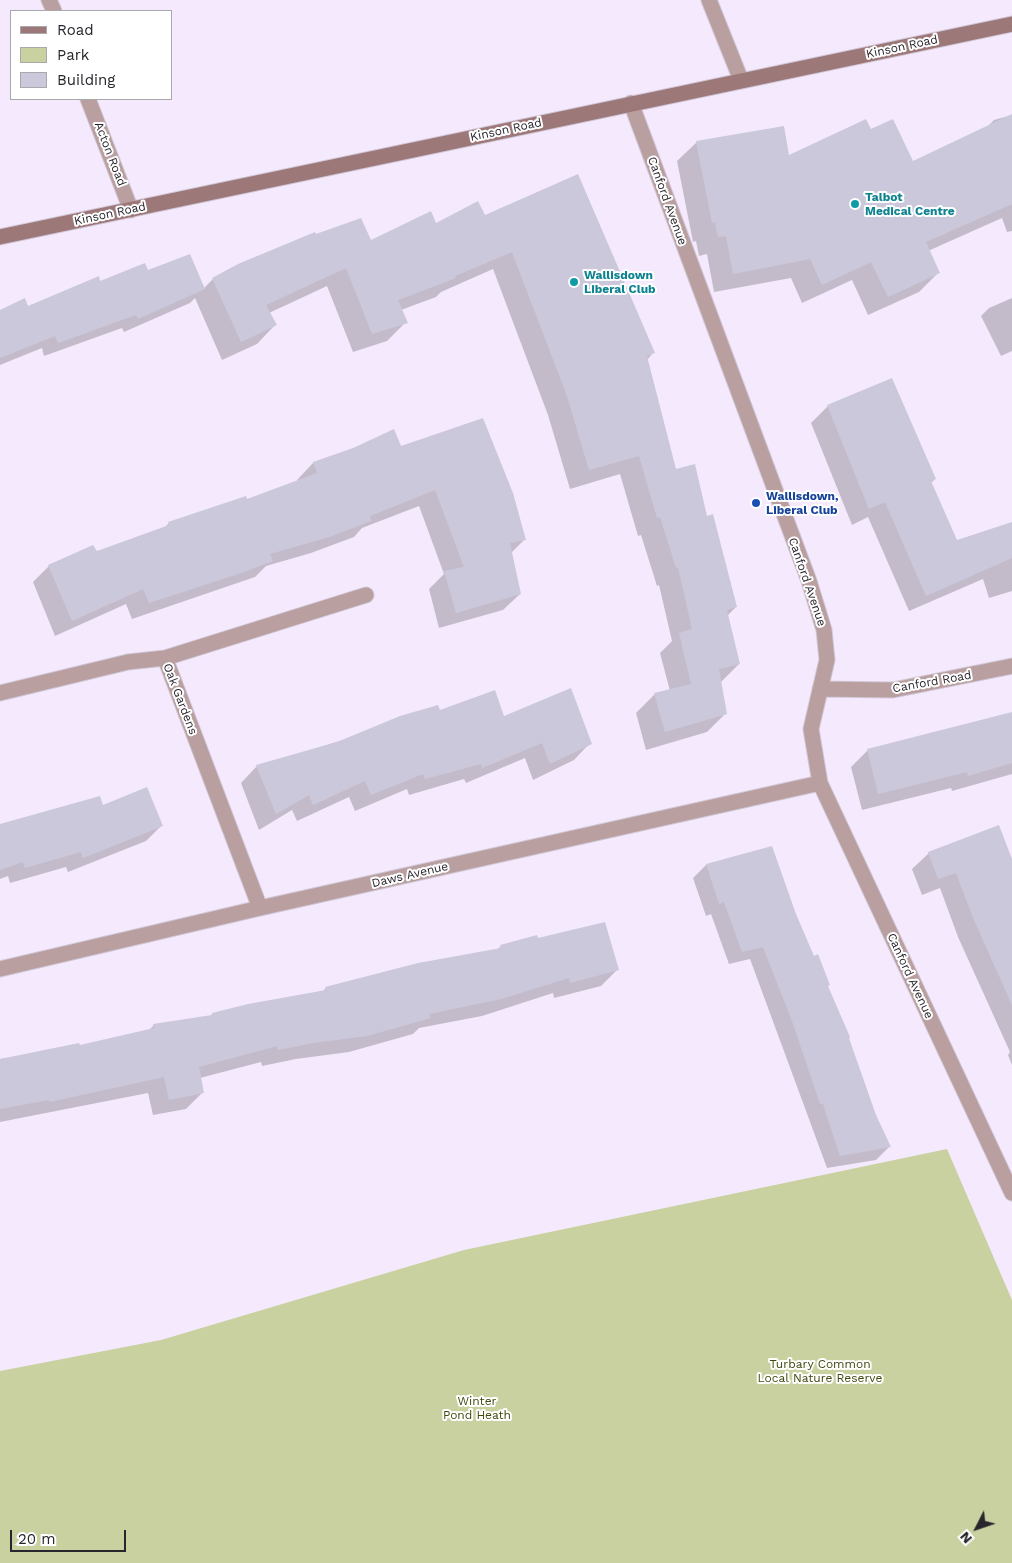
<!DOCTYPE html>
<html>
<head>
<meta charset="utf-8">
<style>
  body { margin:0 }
  #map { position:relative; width:1012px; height:1563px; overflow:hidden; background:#f5eafd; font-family:"Work Sans",sans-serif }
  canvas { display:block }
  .legend { position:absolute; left:10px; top:10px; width:162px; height:90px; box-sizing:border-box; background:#fff; border:1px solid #a9a8ab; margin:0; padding:6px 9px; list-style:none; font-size:15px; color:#29252c }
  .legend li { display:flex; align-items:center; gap:10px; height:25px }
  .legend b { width:25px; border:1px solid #a9a8ab }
  .north { position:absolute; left:952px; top:1503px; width:50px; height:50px; -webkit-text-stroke:4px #fff; paint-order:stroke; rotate:229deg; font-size:14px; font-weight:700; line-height:20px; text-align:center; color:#29252c }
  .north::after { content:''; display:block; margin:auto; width:18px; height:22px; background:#29252c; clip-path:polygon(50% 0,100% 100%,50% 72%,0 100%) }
  .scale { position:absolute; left:10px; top:1530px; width:116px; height:22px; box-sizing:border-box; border:2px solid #29252c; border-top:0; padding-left:6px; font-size:15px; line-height:18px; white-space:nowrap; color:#29252c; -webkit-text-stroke:4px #fff; paint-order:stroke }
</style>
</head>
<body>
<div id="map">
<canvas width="1012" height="1563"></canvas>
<ul class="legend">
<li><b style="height:6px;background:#9d7879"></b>Road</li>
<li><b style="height:14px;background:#c9d1a1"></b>Park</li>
<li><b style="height:14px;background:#cbc8dc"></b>Building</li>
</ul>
<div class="north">N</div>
<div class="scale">20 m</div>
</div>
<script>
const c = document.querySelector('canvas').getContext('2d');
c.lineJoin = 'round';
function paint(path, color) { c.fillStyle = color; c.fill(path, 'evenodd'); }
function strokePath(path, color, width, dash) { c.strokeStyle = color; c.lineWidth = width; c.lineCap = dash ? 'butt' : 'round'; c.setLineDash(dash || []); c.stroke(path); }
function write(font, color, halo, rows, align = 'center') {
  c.font = font + ' "Work Sans",sans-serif'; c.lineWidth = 4; c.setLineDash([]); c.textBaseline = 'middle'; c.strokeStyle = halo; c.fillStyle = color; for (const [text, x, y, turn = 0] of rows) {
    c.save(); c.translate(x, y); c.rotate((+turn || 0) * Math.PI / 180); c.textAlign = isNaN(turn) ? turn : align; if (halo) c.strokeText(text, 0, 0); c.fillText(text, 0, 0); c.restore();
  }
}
const green = new Path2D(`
  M 947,1149 L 1012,1300 L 1012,1563 L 0,1563 L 0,1371 L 161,1340 L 464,1250 Z`);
const shadow = new Path2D(`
  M 1012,115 L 1012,231 L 1007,232 L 1002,218 L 928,251 L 938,273 L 919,292 L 868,315 L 852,280 L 802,303 L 791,278 L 714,292 L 707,254 L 699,256 L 696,241 L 693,242 L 677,161 L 697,142 L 788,156 L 870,131 L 912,162 L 987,127 L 994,120 Z
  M 484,217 L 653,353 L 647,360 L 675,470 L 706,517 L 736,607 L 727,616 L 739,664 L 720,683 L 726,713 L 707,732 L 646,750 L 636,713 L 655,694 L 670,691 L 660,653 L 672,641 L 659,585 L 657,586 L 641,535 L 638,536 L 620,474 L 570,489 L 548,415 L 493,269 L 441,292 L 436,297 L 401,310 L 406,322 L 387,341 L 353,352 L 327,286 L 269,313 L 275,325 L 257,344 L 222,360 L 195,298 L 190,303 L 124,332 L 122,328 L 44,356 L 42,348 L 0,365 L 0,311 L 28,308 L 100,283 L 147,272 L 204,288 L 213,279 L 316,236 L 370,241 L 435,225 Z
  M 1012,298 L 1012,351 L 1001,356 L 981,316 L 989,308 Z
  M 828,406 L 935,479 L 931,483 L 956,542 L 1012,523 L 1012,591 L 989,598 L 983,579 L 909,611 L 868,517 L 852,525 L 811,423 Z
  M 401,448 L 525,539 L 511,553 L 520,594 L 503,610 L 439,628 L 429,589 L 444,574 L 419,506 L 362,528 L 354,537 L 311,553 L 266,566 L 255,577 L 132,619 L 126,604 L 55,636 L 33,582 L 49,566 L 96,553 L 164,528 L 169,523 L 247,501 L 298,482 L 297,480 L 313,463 L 354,449 Z
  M 439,711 L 503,718 L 590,743 L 574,760 L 533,780 L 525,758 L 466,783 L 464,779 L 409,795 L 407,789 L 355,811 L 349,797 L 297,821 L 292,810 L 259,830 L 241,783 L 257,766 Z
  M 1012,713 L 1012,774 L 952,791 L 951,788 L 862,810 L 851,767 L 868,750 Z
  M 103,807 L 161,826 L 146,841 L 68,872 L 66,867 L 10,883 L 8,876 L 0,879 L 0,825 Z
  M 771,848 L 794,914 L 827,987 L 875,1115 L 889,1147 L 876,1160 L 827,1168 L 750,959 L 729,964 L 711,914 L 706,916 L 693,878 L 706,865 Z
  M 929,853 L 1012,863 L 1012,1065 L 1008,1055 L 1010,1052 L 958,937 L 940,888 L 922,895 L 912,869 Z
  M 537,939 L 617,970 L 601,986 L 554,998 L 553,993 L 482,1016 L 419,1028 L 413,1034 L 349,1052 L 296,1059 L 262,1066 L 261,1062 L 200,1078 L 203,1092 L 186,1109 L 153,1115 L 148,1093 L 0,1122 L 0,1059 L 79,1047 L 148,1031 L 154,1025 L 210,1016 L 212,1014 L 323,991 L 326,988 L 497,950 L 501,946 Z`);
const building = new Path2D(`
  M 1012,114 L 1012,204 L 926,242 L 940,273 L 888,297 L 871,262 L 822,285 L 810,259 L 733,274 L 726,236 L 718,237 L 715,222 L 712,223 L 696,141 L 784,126 L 789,155 L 866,119 L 871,129 L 893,119 L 913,161 Z
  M 578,174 L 655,353 L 647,356 L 676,469 L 695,464 L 707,516 L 713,514 L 737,607 L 727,610 L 740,664 L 719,669 L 727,714 L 665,732 L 654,693 L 691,684 L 679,633 L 692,629 L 678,567 L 676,568 L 660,517 L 657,518 L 639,456 L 589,470 L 567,396 L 512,252 L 455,276 L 456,278 L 398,300 L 408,323 L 372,334 L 346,268 L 266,305 L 277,325 L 241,342 L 212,278 L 238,264 L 315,232 L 316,234 L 361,218 L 371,240 L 431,211 L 436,223 L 478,201 L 485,215 Z
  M 190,254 L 205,289 L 138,319 L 136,315 L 58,343 L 55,336 L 0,358 L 0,310 L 25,298 L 28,306 L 99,276 L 100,281 L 145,263 L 148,270 Z
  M 892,378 L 936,479 L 931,481 L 957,540 L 1012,522 L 1012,558 L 926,596 L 885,502 L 869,509 L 827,405 Z
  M 483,418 L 513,493 L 526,540 L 510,543 L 521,594 L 456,613 L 444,571 L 464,567 L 435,490 L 370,516 L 371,521 L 329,537 L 270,554 L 273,561 L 238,574 L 149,603 L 143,589 L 72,621 L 48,565 L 93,545 L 97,551 L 169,525 L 168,522 L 246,496 L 247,499 L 317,473 L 313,462 L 353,448 L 394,429 L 401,446 Z
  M 571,688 L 592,744 L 550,764 L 542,743 L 482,768 L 481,764 L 425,779 L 423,774 L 371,795 L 365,781 L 313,805 L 309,795 L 276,814 L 256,765 L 337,742 L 400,716 L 438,705 L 440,710 L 495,690 L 504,716 Z
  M 1012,712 L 1012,763 L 968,776 L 967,772 L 878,794 L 867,749 Z
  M 147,787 L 163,826 L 83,858 L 81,852 L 25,868 L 23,862 L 0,870 L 0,824 L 100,796 L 103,805 Z
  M 999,825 L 1012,859 L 1012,1005 L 974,920 L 956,873 L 938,879 L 928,852 Z
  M 772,846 L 796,914 L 814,956 L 818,954 L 830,985 L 828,986 L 850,1037 L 849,1038 L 876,1115 L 891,1147 L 840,1156 L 823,1104 L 820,1104 L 792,1021 L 763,947 L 742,952 L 724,902 L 719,904 L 706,864 Z
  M 605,922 L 619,970 L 570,983 L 569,978 L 501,999 L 429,1014 L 431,1018 L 367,1036 L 313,1043 L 278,1050 L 277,1046 L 199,1067 L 204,1093 L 169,1100 L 164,1077 L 49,1102 L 49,1100 L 0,1109 L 0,1059 L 79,1043 L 80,1045 L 154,1028 L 153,1024 L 212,1015 L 212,1013 L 248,1004 L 326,990 L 325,987 L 418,963 L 501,948 L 500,945 L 537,935 L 538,938 Z`);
const street = new Path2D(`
  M 49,0 L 54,11
  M 709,0 L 741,80
  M 88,99 L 131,210
  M 631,103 L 809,581 L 824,630 L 827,660 L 811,729 L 820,783 L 1012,1193
  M 820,689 L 893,690 L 1012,666
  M 0,693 L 128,662 L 165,658
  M 260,908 L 165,658 L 366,595
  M 0,969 L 260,908 L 820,783`);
const secondary = new Path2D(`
  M 0,237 L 1012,24`);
const markers = [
  [855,204,5,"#0f9aa8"],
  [574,282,5,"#0f9aa8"],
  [756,503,5,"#1a4fb4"]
];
const streetNames = [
  ["Kinson Road",902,47,-12],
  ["Kinson Road",506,130,-12],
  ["Acton Road",110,154,69],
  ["Canford Avenue",667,201,70],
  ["Kinson Road",110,214,-12],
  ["Canford Avenue",807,582,71],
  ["Canford Road",932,682,-10],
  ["Oak Gardens",180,699,69],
  ["Daws Avenue",410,875,-13],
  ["Canford Avenue",910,976,65]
];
const cultureNames = [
  ["Talbot",865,197],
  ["Medical Centre",865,211],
  ["Wallisdown",584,275],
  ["Liberal Club",584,289]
];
const transitNames = [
  ["Wallisdown,",766,496],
  ["Liberal Club",766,510]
];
const parkNames = [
  ["Turbary Common",820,1364],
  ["Local Nature Reserve",820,1378],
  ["Winter",477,1401],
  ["Pond Heath",477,1415]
];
paint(green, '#c9d1a1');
paint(shadow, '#0003');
paint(building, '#cbc8dc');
strokePath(street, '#d0c7d7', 17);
strokePath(secondary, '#d0c7d7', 17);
strokePath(street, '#b99f9f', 15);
strokePath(secondary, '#9d7879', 15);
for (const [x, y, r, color] of markers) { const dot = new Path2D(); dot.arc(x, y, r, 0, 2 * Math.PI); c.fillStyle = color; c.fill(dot); strokePath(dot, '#fff', 2); }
write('12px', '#29252c', '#fff', streetNames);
write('bold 12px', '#0d838f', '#fff', cultureNames, 'left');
write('bold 12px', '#164399', '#fff', transitNames, 'left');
write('12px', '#42480d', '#fff', parkNames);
</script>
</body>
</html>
